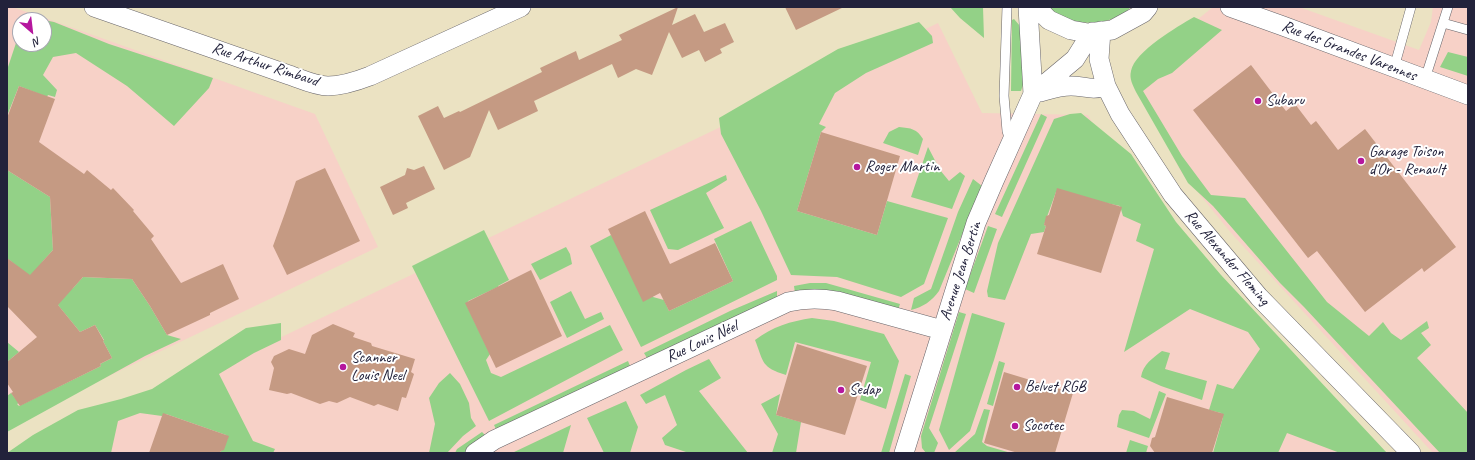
<!DOCTYPE html>
<html>
<head>
<meta charset="utf-8">
<style>
  body { margin:0 }
  #map { position:relative; width:1475px; height:460px; overflow:hidden; background:#ebe2c2; font-family:Caveat,sans-serif }
  canvas { display:block }
  .frame { position:absolute; inset:0; border:8px solid #22223b; pointer-events:none }
  .north { position:absolute; left:12px; top:12px; width:40px; height:40px; box-sizing:border-box; background:#fff; border:1px solid #a7a7b1; border-radius:50%; rotate:152deg; font-size:11px; font-weight:700; line-height:16px; text-align:center; color:#22223b }
  .north::after { content:''; display:block; margin:auto; width:14px; height:18px; background:#b5179e; clip-path:polygon(50% 0,100% 100%,50% 72%,0 100%) }
</style>
</head>
<body>
<div id="map">
<canvas width="1475" height="460"></canvas>
<div class="frame"></div>
<div class="north">N</div>
</div>
<script>
const c = document.querySelector('canvas').getContext('2d');
c.lineJoin = 'round';
function paint(path, color) { c.fillStyle = color; c.fill(path, 'evenodd'); }
function strokePath(path, color, width, dash) { c.strokeStyle = color; c.lineWidth = width; c.lineCap = dash ? 'butt' : 'round'; c.setLineDash(dash || []); c.stroke(path); }
function write(font, color, halo, rows, align = 'center') {
  c.font = font + ' Caveat,sans-serif'; c.lineWidth = 4; c.setLineDash([]); c.textBaseline = 'middle'; c.strokeStyle = halo; c.fillStyle = color; for (const [text, x, y, turn = 0] of rows) {
    c.save(); c.translate(x, y); c.rotate((+turn || 0) * Math.PI / 180); c.textAlign = isNaN(turn) ? turn : align; if (halo) c.strokeText(text, 0, 0); c.fillText(text, 0, 0); c.restore();
  }
}
const built = new Path2D(`
  M 7,7 L 12,7 L 45,18 L 315,114 L 378,247 L 7,425 ZM 20,20 L 44,20 L 44,44 L 20,44 Z
  M 1213,7 L 1299,7 L 1419,50 L 1431,22 L 1433,7 L 1468,7 L 1468,453 L 1433,453 L 1232,234 L 1181,172 L 1131,73 Z
  M 938,23 L 982,113 L 1088,115 L 1147,217 L 1294,378 L 1354,453 L 39,453 Z`);
const green = new Path2D(`
  M 950,7 L 983,7 L 984,38 L 960,18 Z
  M 1049,7 L 1131,7 C 1111,28 1069,28 1049,7 Z
  M 1194,17 L 1222,30 L 1172,73 L 1158,79 L 1143,91 L 1182,156 L 1211,195 L 1245,198 L 1327,302 L 1369,336 L 1383,322 L 1391,333 L 1401,340 L 1427,321 L 1429,328 L 1421,333 L 1431,345 L 1417,358 L 1468,413 L 1468,453 L 1440,453 L 1304,307 L 1280,283 L 1213,206 L 1188,183 L 1136,92 C 1133,85 1129,79 1131,71 C 1135,51 1177,27 1194,17 Z
  M 1014,19 L 1020,26 L 1026,75 L 1021,91 L 1011,91 L 1012,20 Z
  M 44,20 L 54,22 L 109,44 L 213,78 L 209,88 L 174,126 L 127,86 L 76,53 L 53,57 L 43,75 L 57,90 L 55,97 L 48,95 L 47,97 L 19,86 L 7,116 L 7,70 L 18,37 L 20,35 L 20,44 L 44,44 Z
  M 919,22 L 932,36 L 933,43 L 866,73 L 835,93 L 819,124 L 826,127 L 821,132 L 797,211 L 877,235 L 887,201 L 948,218 L 924,284 L 901,297 L 837,277 L 791,275 L 761,211 L 721,134 L 719,118 L 838,49 Z
  M 1448,52 L 1468,57 L 1468,76 L 1440,67 Z
  M 1081,113 L 1131,154 L 1176,222 L 1221,275 L 1387,453 L 1340,453 L 1287,433 L 1278,453 L 1213,453 L 1223,417 L 1221,413 L 1209,410 L 1217,384 L 1233,389 L 1260,349 L 1248,332 L 1190,309 L 1124,352 L 1154,249 L 1136,241 L 1141,224 L 1123,216 L 1120,206 L 1056,192 L 1044,225 L 1046,226 L 1044,232 L 1031,234 L 1005,300 L 988,297 L 987,291 L 998,243 L 1054,119 L 1070,114 Z
  M 1041,114 L 1047,117 L 1002,217 L 995,214 Z
  M 899,127 C 911,128 917,129 923,139 L 918,155 L 883,143 L 889,132 Z
  M 928,147 L 940,170 L 949,181 L 960,172 L 965,176 L 952,209 L 911,197 Z
  M 7,170 L 50,197 L 53,250 L 43,261 L 33,279 L 7,258 Z
  M 726,175 L 727,180 L 706,193 L 724,228 L 678,250 L 668,249 L 650,210 Z
  M 973,179 L 982,186 L 939,291 C 932,301 923,307 911,310 L 914,298 L 931,289 L 958,212 Z
  M 751,221 L 777,276 L 777,280 L 641,347 L 590,246 L 611,235 L 653,297 L 664,300 L 669,311 L 733,281 L 714,239 Z
  M 988,226 L 997,229 L 974,293 L 965,289 Z
  M 484,230 L 509,280 L 498,286 L 498,287 L 468,301 L 467,306 L 490,354 L 486,360 L 491,373 L 501,377 L 610,325 L 623,350 L 489,421 L 412,266 Z
  M 566,247 L 570,254 L 572,264 L 540,280 L 531,264 Z
  M 83,277 L 132,279 L 150,306 L 167,335 L 181,339 L 145,356 L 7,432 L 7,396 L 11,393 L 19,403 L 17,404 L 19,406 L 101,366 L 100,364 L 112,358 L 103,341 L 104,340 L 95,325 L 80,332 L 53,299 L 73,288 Z
  M 810,283 L 826,283 L 900,304 L 898,310 L 826,290 L 795,293 L 794,286 Z
  M 571,291 L 585,319 L 601,312 L 604,319 L 567,338 L 550,302 Z
  M 777,291 L 777,298 L 647,358 L 644,353 L 730,311 Z
  M 959,312 L 966,314 L 929,428 L 938,443 L 934,453 L 926,453 L 922,448 L 921,436 Z
  M 972,313 L 1005,323 L 994,360 L 970,431 L 949,450 L 939,430 Z
  M 812,318 L 834,321 L 884,334 L 899,361 L 886,409 L 860,400 L 871,362 L 795,342 L 786,375 C 761,367 764,363 755,340 C 772,327 791,321 812,318 Z
  M 281,323 L 281,340 L 254,353 L 219,374 L 253,441 L 275,449 L 273,453 L 220,453 L 228,438 L 226,435 L 166,414 L 162,416 L 140,413 L 118,421 L 111,453 L 7,453 L 33,435 L 78,410 L 121,399 L 152,389 L 246,328 Z
  M 7,342 L 19,352 L 7,362 Z
  M 1162,351 L 1170,353 L 1165,369 L 1207,381 L 1202,400 L 1161,386 L 1141,377 C 1143,364 1153,358 1162,351 Z
  M 709,359 L 721,378 L 699,391 L 748,453 L 689,453 L 665,445 L 662,438 L 677,425 L 665,395 L 646,404 L 640,395 L 686,370 Z
  M 628,361 L 630,366 L 497,431 L 494,425 Z
  M 999,361 L 1005,363 L 993,406 L 987,404 Z
  M 450,373 L 460,384 L 469,403 L 471,418 L 476,426 L 463,436 L 447,453 L 429,453 L 435,424 L 429,398 L 439,383 Z
  M 905,374 L 911,376 L 889,453 L 881,453 Z
  M 1159,391 L 1166,394 L 1149,438 L 1117,427 L 1119,415 L 1122,410 L 1134,411 L 1150,419 Z
  M 780,394 L 776,415 L 801,422 L 796,453 L 772,453 L 778,434 L 761,404 Z
  M 626,401 L 638,427 L 630,453 L 604,453 L 587,418 Z
  M 984,409 L 990,410 L 982,442 L 987,446 L 1011,453 L 954,453 L 975,434 Z
  M 571,425 L 563,453 L 512,453 Z
  M 482,432 L 486,436 L 465,453 L 455,453 L 457,449 Z
  M 1130,440 L 1148,446 L 1146,453 L 1126,453 Z`);
const building = new Path2D(`
  M 678,7 L 672,25 L 695,14 L 704,32 L 725,23 L 734,42 L 720,49 L 722,53 L 705,62 L 699,50 L 682,58 L 669,32 L 652,75 L 636,69 L 618,78 L 612,64 L 534,101 L 538,111 L 498,130 L 489,110 L 470,157 L 444,170 L 418,116 L 438,106 L 444,118 L 459,111 L 460,112 L 542,72 L 540,68 L 576,51 L 579,60 L 622,40 L 619,35 Z
  M 785,7 L 844,7 L 796,30 Z
  M 1251,65 L 1286,111 L 1295,104 L 1311,125 L 1316,121 L 1338,150 L 1365,129 L 1456,247 L 1424,272 L 1422,268 L 1365,312 L 1317,251 L 1308,258 L 1193,110 Z
  M 19,86 L 55,99 L 39,142 L 84,174 L 87,170 L 111,190 L 113,188 L 134,210 L 133,211 L 154,236 L 151,239 L 181,283 L 223,264 L 239,299 L 210,313 L 210,315 L 167,335 L 150,306 L 132,279 L 83,277 L 58,305 L 80,332 L 95,325 L 104,341 L 103,341 L 112,358 L 100,364 L 101,366 L 20,406 L 11,393 L 13,392 L 7,383 L 7,362 L 37,337 L 7,306 L 7,258 L 30,275 L 53,250 L 50,197 L 7,170 L 7,118 Z
  M 821,132 L 900,156 L 877,235 L 797,211 Z
  M 424,166 L 435,189 L 406,203 L 408,208 L 393,215 L 380,187 L 405,175 L 407,168 L 414,170 Z
  M 325,168 L 360,241 L 287,275 L 273,246 L 285,213 L 296,181 Z
  M 1057,188 L 1122,207 L 1101,273 L 1037,254 L 1046,226 L 1044,225 L 1046,216 L 1049,215 Z
  M 645,211 L 670,264 L 715,243 L 733,281 L 669,311 L 660,293 L 643,302 L 608,229 Z
  M 531,270 L 562,336 L 496,368 L 465,303 Z
  M 333,324 L 355,333 L 353,337 L 371,343 L 372,346 L 415,359 L 411,372 L 414,374 L 406,398 L 402,397 L 398,411 L 378,404 L 374,406 L 350,397 L 337,403 L 329,401 L 320,404 L 291,393 L 287,394 L 269,390 L 274,368 L 271,362 L 274,356 L 289,349 L 305,354 L 312,335 Z
  M 797,344 L 867,366 L 845,435 L 776,415 Z
  M 1004,372 L 1073,393 L 1055,453 L 1018,453 L 984,443 Z
  M 1167,397 L 1224,414 L 1212,453 L 1155,453 L 1150,446 L 1152,438 L 1155,437 Z
  M 163,413 L 229,436 L 224,450 L 221,451 L 220,453 L 149,453 Z`);
const service = new Path2D(`
  M 1007,7 L 1004,96 L 1007,131 L 1010,141
  M 1443,23 L 1468,30
  M 1394,68 L 1411,7
  M 1425,79 L 1448,7`);
const minor = new Path2D(`
  M 94,7 L 289,75 C 301,79 315,86 328,86 C 342,86 357,81 370,76 L 521,7
  M 1028,7 L 1033,94
  M 1036,7 L 1049,20 L 1071,30 L 1088,33 L 1112,30 L 1143,13 L 1148,7
  M 1230,7 L 1283,26 L 1468,95
  M 1101,31 L 1099,59 L 1106,86 L 1120,114 L 1173,195 L 1259,297 L 1411,453
  M 1040,92 C 1051,89 1060,86 1071,86 C 1085,86 1091,91 1106,86
  M 475,453 L 494,440 L 788,302 C 805,298 820,298 837,301 L 942,330
  M 904,453 L 976,223 L 994,181 L 1033,94 L 1075,59 L 1092,32`);
const markers = [
  [1258,101,4,"#b5179e"],
  [1361,161,4,"#b5179e"],
  [857,167,4,"#b5179e"],
  [343,367,4,"#b5179e"],
  [1017,387,4,"#b5179e"],
  [841,390,4,"#b5179e"],
  [1015,426,4,"#b5179e"]
];
const streetNames = [
  ["Rue des Grandes Varennes",1349,51,21],
  ["Rue Arthur Rimbaud",265,65,18],
  ["Rue Alexander Fleming",1227,258,49],
  ["Avenue Jean Bertin",961,271,-72],
  ["Rue Louis Néel",702,342,-25]
];
const poiNames = [
  ["Subaru",1266,101],
  ["Garage Toison",1369,152],
  ["d'Or - Renault",1369,170],
  ["Roger Martin",865,167],
  ["Scanner",351,358],
  ["Louis Neel",351,376],
  ["Belvet RGB",1025,387],
  ["Sedap",849,390],
  ["Socotec",1023,426]
];
paint(built, '#f7d1c7');
paint(green, '#93d187');
paint(building, '#c59a83');
strokePath(service, '#68656a', 10);
strokePath(minor, '#68656a', 20);
strokePath(service, '#fff', 9);
strokePath(minor, '#fff', 19);
for (const [x, y, r, color] of markers) { const dot = new Path2D(); dot.arc(x, y, r, 0, 2 * Math.PI); c.fillStyle = color; c.fill(dot); strokePath(dot, '#fff', 1.5); }
write('16px', '#22223b', '#fff', streetNames);
write('16px', '#22223b', '#fff', poiNames, 'left');
</script>
</body>
</html>
